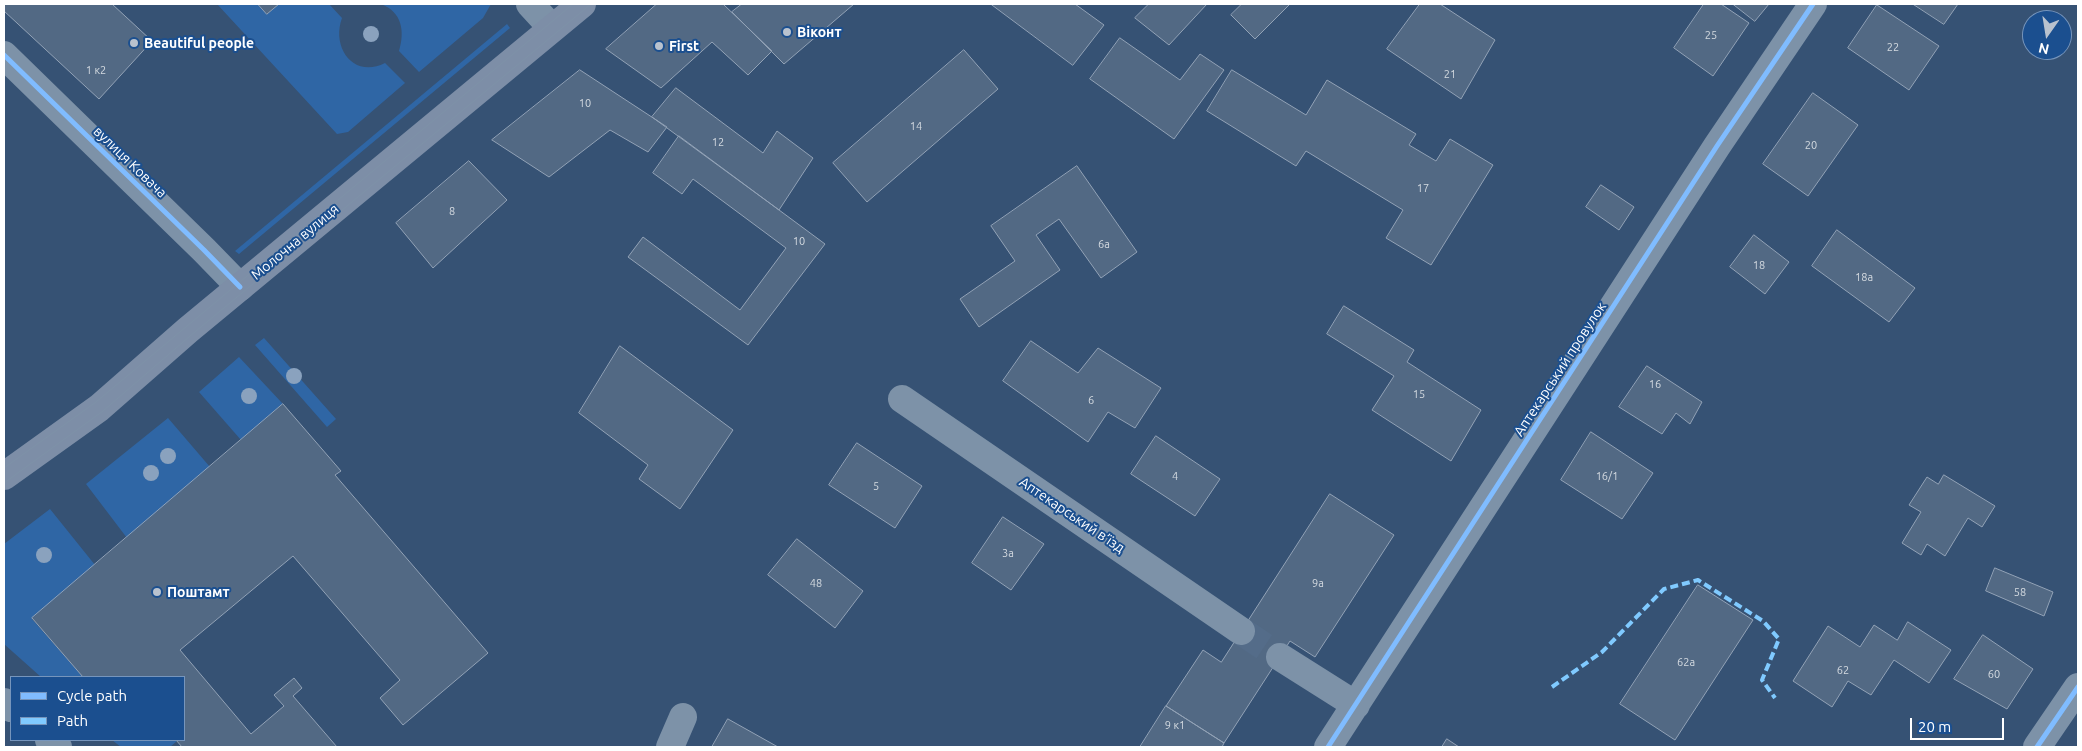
<!DOCTYPE html>
<html>
<head>
<meta charset="utf-8">
<style>
  body { margin:0 }
  #map { position:relative; width:2082px; height:751px; overflow:hidden; background:#365274; font-family:Ubuntu,sans-serif }
  canvas { display:block }
  .frame { position:absolute; inset:0; border:5px solid #fff; pointer-events:none }
  .legend { position:absolute; left:10px; top:676px; width:175px; height:65px; box-sizing:border-box; background:#1b4f8f; border:1px solid #7695bc; margin:0; padding:6px 9px; list-style:none; font-size:15px; color:#fff }
  .legend li { display:flex; align-items:center; gap:10px; height:25px }
  .legend b { width:25px; border:1px solid #7695bc }
  .north { position:absolute; left:2022px; top:10px; width:50px; height:50px; box-sizing:border-box; background:#1b4f8f; border:1px solid #7695bc; border-radius:50%; rotate:193deg; font-size:14px; font-weight:700; line-height:20px; text-align:center; color:#fff }
  .north::after { content:''; display:block; margin:auto; width:18px; height:22px; background:#b9c2ce; clip-path:polygon(50% 0,100% 100%,50% 72%,0 100%) }
  .scale { position:absolute; left:1910px; top:718px; width:94px; height:22px; box-sizing:border-box; border:2px solid #fff; border-top:0; padding-left:6px; font-size:15px; line-height:18px; white-space:nowrap; color:#fff; -webkit-text-stroke:4px #1b4f8f; paint-order:stroke }
</style>
</head>
<body>
<div id="map">
<canvas width="2082" height="751"></canvas>
<div class="frame"></div>
<ul class="legend">
<li><b style="height:6px;background:#80bcff"></b>Cycle path</li>
<li><b style="height:6px;background:#80caff"></b>Path</li>
</ul>
<div class="north">N</div>
<div class="scale">20 m</div>
</div>
<script>
const c = document.querySelector('canvas').getContext('2d');
c.lineJoin = 'round';
function paint(path, color) { c.fillStyle = color; c.fill(path, 'evenodd'); }
function strokePath(path, color, width, dash) { c.strokeStyle = color; c.lineWidth = width; c.lineCap = dash ? 'butt' : 'round'; c.setLineDash(dash || []); c.stroke(path); }
function write(font, color, halo, rows, align = 'center') {
  c.font = font + ' Ubuntu,sans-serif'; c.lineWidth = 4; c.setLineDash([]); c.textBaseline = 'middle'; c.strokeStyle = halo; c.fillStyle = color; for (const [text, x, y, turn = 0] of rows) {
    c.save(); c.translate(x, y); c.rotate((+turn || 0) * Math.PI / 180); c.textAlign = isNaN(turn) ? turn : align; if (halo) c.strokeText(text, 0, 0); c.fillText(text, 0, 0); c.restore();
  }
}
const green = new Path2D(`
  M 217,4 L 258,4 L 267,14 L 279,4 L 329,4 L 342,18 C 331,48 354,79 385,63 L 405,83 L 348,132 L 337,134 Z
  M 381,4 L 491,4 L 483,18 L 419,72 L 399,51 C 405,31 402,12 381,4 Z
  M 507,24 L 510,28 L 239,254 L 235,251 Z
  M 264,338 L 336,419 L 327,427 L 255,345 Z
  M 239,357 L 283,404 L 241,440 L 199,392 Z
  M 168,418 L 210,467 L 127,538 L 86,484 Z
  M 50,509 L 95,565 L 32,619 L 83,677 L 41,677 L 4,644 L 4,544 Z
  M 112,740 L 176,740 L 177,741 L 170,747 L 121,747 Z`);
const building = new Path2D(`
  M 5,4 L 112,4 L 152,41 L 99,99 L 4,11 Z
  M 258,4 L 279,4 L 267,14 Z
  M 657,4 L 723,4 L 772,51 L 748,75 L 712,42 L 661,88 L 606,49 Z
  M 742,4 L 854,4 L 784,64 L 732,12 Z
  M 991,4 L 1075,4 L 1104,25 L 1073,65 Z
  M 1149,4 L 1207,4 L 1169,45 L 1135,18 Z
  M 1242,4 L 1290,4 L 1255,39 L 1231,15 Z
  M 1420,4 L 1440,4 L 1495,40 L 1461,99 L 1387,49 Z
  M 1704,4 L 1721,4 L 1749,23 L 1713,76 L 1674,48 Z
  M 1733,4 L 1769,4 L 1755,21 Z
  M 1913,4 L 1958,4 L 1944,24 Z
  M 1877,5 L 1939,46 L 1909,90 L 1848,48 Z
  M 1120,38 L 1180,80 L 1200,54 L 1224,70 L 1174,139 L 1090,79 Z
  M 964,50 L 998,89 L 867,202 L 833,163 Z
  M 580,70 L 667,127 L 648,152 L 610,130 L 549,177 L 492,140 Z
  M 1232,70 L 1306,115 L 1327,80 L 1416,134 L 1409,145 L 1436,161 L 1450,139 L 1493,165 L 1431,265 L 1386,238 L 1403,210 L 1306,151 L 1296,166 L 1207,111 Z
  M 676,88 L 763,153 L 777,131 L 813,158 L 779,210 L 652,117 Z
  M 1813,93 L 1858,125 L 1808,196 L 1763,164 Z
  M 679,136 L 825,244 L 748,345 L 628,257 L 643,237 L 740,310 L 786,248 L 693,179 L 682,194 L 653,173 Z
  M 469,161 L 507,200 L 433,268 L 396,223 Z
  M 1077,166 L 1137,252 L 1101,278 L 1059,219 L 1036,235 L 1060,270 L 979,327 L 960,299 L 1015,261 L 991,226 Z
  M 1601,185 L 1634,207 L 1619,230 L 1586,207 Z
  M 1837,230 L 1915,288 L 1889,322 L 1812,266 Z
  M 1754,235 L 1789,262 L 1765,294 L 1730,267 Z
  M 1344,306 L 1414,350 L 1407,362 L 1481,410 L 1451,461 L 1372,410 L 1394,376 L 1327,334 Z
  M 1031,341 L 1078,373 L 1098,348 L 1161,388 L 1135,428 L 1108,412 L 1088,442 L 1003,381 Z
  M 620,346 L 733,430 L 680,509 L 639,479 L 648,465 L 579,413 Z
  M 1647,366 L 1702,402 L 1690,424 L 1676,413 L 1662,434 L 1619,407 Z
  M 283,404 L 341,471 L 335,475 L 488,653 L 403,725 L 380,698 L 400,680 L 293,556 L 180,650 L 251,734 L 284,706 L 274,695 L 294,678 L 302,688 L 293,696 L 337,747 L 182,747 L 176,740 L 184,740 L 184,677 L 83,677 L 32,618 Z
  M 1591,432 L 1653,473 L 1622,519 L 1561,480 Z
  M 1156,436 L 1220,479 L 1195,516 L 1131,474 Z
  M 857,443 L 922,486 L 895,528 L 829,485 Z
  M 1944,475 L 1995,506 L 1982,527 L 1968,518 L 1945,556 L 1927,544 L 1921,555 L 1902,543 L 1921,512 L 1909,505 L 1927,477 L 1938,484 Z
  M 1330,494 L 1394,535 L 1315,657 L 1290,641 L 1224,743 L 1166,706 L 1203,650 L 1221,662 Z
  M 1003,517 L 1044,544 L 1011,590 L 972,563 Z
  M 797,539 L 863,591 L 835,628 L 768,575 Z
  M 1995,568 L 2053,592 L 2044,616 L 1986,591 Z
  M 1698,585 L 1753,620 L 1675,740 L 1620,704 Z
  M 1908,622 L 1951,650 L 1929,683 L 1894,660 L 1871,695 L 1848,681 L 1832,707 L 1793,681 L 1828,626 L 1860,647 L 1874,625 L 1897,640 Z
  M 1983,635 L 2033,669 L 2007,709 L 1954,679 Z
  M 1166,706 L 1224,743 L 1222,747 L 1140,747 Z
  M 728,719 L 778,747 L 712,747 Z
  M 1447,739 L 1459,747 L 1442,747 Z`);
const minorTunnel = new Path2D(`
  M 1241,631 L 1280,657`);
const minor = new Path2D(`
  M 530,4 L 552,28
  M 4,55 L 204,250 L 240,287
  M 902,399 L 1241,631
  M 1280,657 L 1356,705
  M 4,702 L 11,708
  M 49,740 L 58,747
  M 670,747 L 683,717
  M 1328,747 L 1717,146 L 1813,4
  M 2037,747 L 2078,687`);
const major = new Path2D(`
  M 4,476 L 99,408 L 188,330 L 582,4`);
const tram = new Path2D(`
  M 4,468 L 96,402 L 573,4
  M 4,483 L 103,411 L 190,336 L 591,4`);
const quiet = new Path2D(`
  M 1552,687 L 1602,652 L 1664,589 L 1698,580 L 1763,621 L 1779,639 L 1762,680 L 1775,698`);
const cycleway = new Path2D(`
  M 4,55 L 204,250 L 240,287
  M 1328,747 L 1717,146 L 1813,4
  M 2037,747 L 2078,687`);
const trees = [
  [371,34],
  [294,376],
  [249,396],
  [168,456],
  [151,473],
  [44,555]
];
const markers = [
  [787,32,5,"#b9c2ce"],
  [134,43,5,"#b9c2ce"],
  [659,46,5,"#b9c2ce"],
  [157,592,5,"#b9c2ce"]
];
const numberNames = [
  ["25",1711,35],
  ["22",1893,47],
  ["1 к2",96,70],
  ["21",1450,74],
  ["10",585,103],
  ["14",916,126],
  ["12",718,142],
  ["20",1811,145],
  ["17",1423,188],
  ["8",452,211],
  ["10",799,241],
  ["6а",1104,244],
  ["18",1759,265],
  ["18а",1864,277],
  ["16",1655,384],
  ["15",1419,394],
  ["6",1091,400],
  ["4",1175,476],
  ["16/1",1607,476],
  ["5",876,486],
  ["3а",1008,553],
  ["48",816,583],
  ["9а",1318,583],
  ["58",2020,592],
  ["62а",1686,662],
  ["62",1843,670],
  ["60",1994,674],
  ["9 к1",1175,725]
];
const poiNames = [
  ["Віконт",797,32],
  ["Beautiful people",144,43],
  ["First",669,46],
  ["Поштамт",167,592]
];
const streetNames = [
  ["вулиця Ковача",130,162,44],
  ["Молочна вулиця",295,242,-40],
  ["Аптекарський провулок",1560,369,-57],
  ["Аптекарський в’їзд",1072,515,34]
];
paint(green, '#2f66a5');
paint(building, '#526984');
strokePath(building, '#92a2b6', 1);
strokePath(minorTunnel, '#546c89', 28, [28, 14]);
strokePath(minor, '#7d92a8', 28);
strokePath(major, '#7d8ea7', 28);
strokePath(tram, '#7e92a7', 1);
strokePath(quiet, '#80caff', 4, [8, 4]);
strokePath(cycleway, '#80bcff', 5);
c.fillStyle = '#8aa2be';
for (const [x, y] of trees) { c.beginPath(); c.arc(x, y, 8, 0, 2 * Math.PI); c.fill(); }
for (const [x, y, r, color] of markers) { const dot = new Path2D(); dot.arc(x, y, r, 0, 2 * Math.PI); c.fillStyle = color; c.fill(dot); strokePath(dot, '#1b4f8f', 2); }
write('11px', '#d4dae0', null, numberNames);
write('bold 14px', '#fff', '#1b4f8f', poiNames, 'left');
write('14px', '#fff', '#1b4f8f', streetNames);
</script>
</body>
</html>
